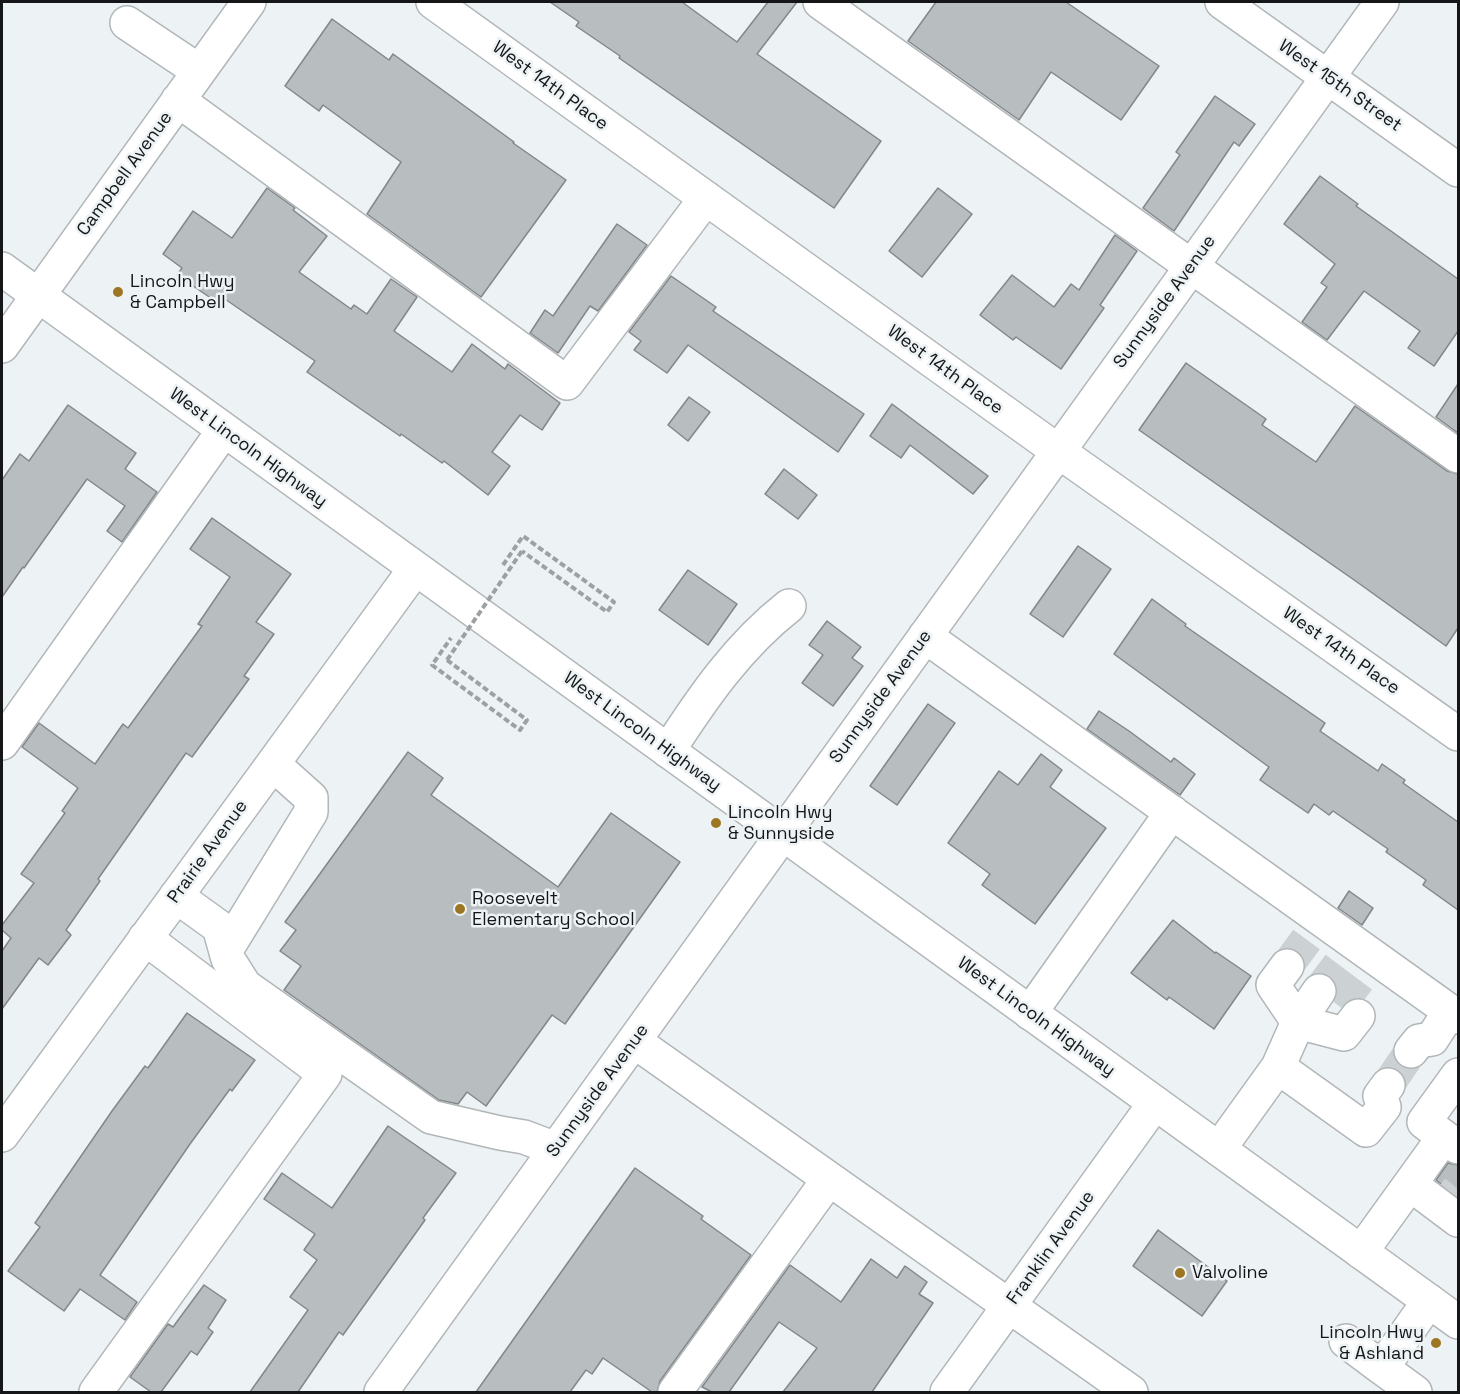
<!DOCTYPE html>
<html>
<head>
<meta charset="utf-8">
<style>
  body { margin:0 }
  #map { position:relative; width:1460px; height:1394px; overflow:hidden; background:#edf2f5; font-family:"Space Grotesk",sans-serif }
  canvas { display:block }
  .frame { position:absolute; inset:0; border:3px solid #141617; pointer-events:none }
</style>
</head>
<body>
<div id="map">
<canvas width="1460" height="1394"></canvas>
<div class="frame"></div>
</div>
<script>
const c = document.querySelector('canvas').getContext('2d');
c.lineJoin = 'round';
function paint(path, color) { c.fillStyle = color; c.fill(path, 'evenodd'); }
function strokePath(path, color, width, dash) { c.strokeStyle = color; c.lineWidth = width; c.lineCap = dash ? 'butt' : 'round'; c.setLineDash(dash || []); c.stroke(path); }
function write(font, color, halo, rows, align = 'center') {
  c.font = font + ' "Space Grotesk",sans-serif'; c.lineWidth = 5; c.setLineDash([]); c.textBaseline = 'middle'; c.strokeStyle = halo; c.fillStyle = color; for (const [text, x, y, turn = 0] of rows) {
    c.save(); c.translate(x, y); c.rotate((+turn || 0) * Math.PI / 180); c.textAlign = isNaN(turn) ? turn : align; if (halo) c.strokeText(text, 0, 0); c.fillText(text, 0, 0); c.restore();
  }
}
const building = new Path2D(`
  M 550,2 L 682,2 L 737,42 L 768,2 L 797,2 L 757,54 L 881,141 L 834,208 L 619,58 L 620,56 L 576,26 L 579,22 Z
  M 936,2 L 1066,2 L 1159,66 L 1121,120 L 1051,72 L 1019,120 L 908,41 Z
  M 332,19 L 389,60 L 393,54 L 514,142 L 513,143 L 566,180 L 481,297 L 367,214 L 401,162 L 323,105 L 319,111 L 285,86 Z
  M 1215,96 L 1255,124 L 1239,146 L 1234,142 L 1174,231 L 1143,208 L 1180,155 L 1176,152 Z
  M 1320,176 L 1358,204 L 1356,206 L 1458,279 L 1458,331 L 1434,366 L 1408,348 L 1420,331 L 1364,291 L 1327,340 L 1302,322 L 1327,287 L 1321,283 L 1335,264 L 1284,224 Z
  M 267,188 L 295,208 L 293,210 L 327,236 L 299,272 L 351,309 L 354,305 L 367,314 L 391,279 L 417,297 L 394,331 L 452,372 L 472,344 L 505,369 L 508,364 L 560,403 L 542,430 L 520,415 L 492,452 L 510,466 L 488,495 L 444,461 L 442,463 L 401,434 L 400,436 L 307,372 L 315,361 L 222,297 L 218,303 L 177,275 L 182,268 L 163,254 L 193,211 L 232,238 Z
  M 938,188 L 972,214 L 922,277 L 889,251 Z
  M 617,224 L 647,245 L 598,311 L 590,306 L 558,353 L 530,333 L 545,310 L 553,316 Z
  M 1115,235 L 1137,251 L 1100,305 L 1104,308 L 1061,369 L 1016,337 L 1013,340 L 980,315 L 1012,275 L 1054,307 L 1071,284 L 1079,290 Z
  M 671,276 L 716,307 L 713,311 L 864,414 L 838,452 L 688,345 L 667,373 L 634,350 L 641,341 L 629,332 Z
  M 1186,363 L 1266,419 L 1262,425 L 1316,462 L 1355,406 L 1447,471 L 1458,474 L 1458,628 L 1446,646 L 1357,582 L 1139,430 Z
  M 1458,384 L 1458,433 L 1436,417 Z
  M 689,397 L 710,412 L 688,441 L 668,425 Z
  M 892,404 L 988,476 L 973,494 L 910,445 L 901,458 L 870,436 Z
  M 68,405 L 136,453 L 125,469 L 157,492 L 122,542 L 107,531 L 125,506 L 87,479 L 24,568 L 23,567 L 2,597 L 2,480 L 20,454 L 29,461 Z
  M 784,469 L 817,495 L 798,519 L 765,494 Z
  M 212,518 L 291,574 L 256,622 L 274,634 L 244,676 L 249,679 L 225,712 L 192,757 L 186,753 L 98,879 L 100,881 L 66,930 L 71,935 L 48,965 L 39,958 L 2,1009 L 2,951 L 11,938 L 2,930 L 2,925 L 34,883 L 21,874 L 65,813 L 62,811 L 78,788 L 22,747 L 39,723 L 95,764 L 123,724 L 128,728 L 202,626 L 198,624 L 230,577 L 190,549 Z
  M 1078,546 L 1111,569 L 1063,637 L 1030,614 Z
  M 688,570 L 737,604 L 708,645 L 659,610 Z
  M 1152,599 L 1186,624 L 1185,626 L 1325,723 L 1320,731 L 1378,771 L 1382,764 L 1405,780 L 1403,783 L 1458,822 L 1458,910 L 1423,885 L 1426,880 L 1386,852 L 1388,849 L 1333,811 L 1329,815 L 1314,804 L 1308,813 L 1260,780 L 1269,767 L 1114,654 Z
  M 827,621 L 861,647 L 852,658 L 863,666 L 833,706 L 802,683 L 823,655 L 809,645 Z
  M 928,704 L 955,723 L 897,805 L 870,786 Z
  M 1099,711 L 1129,731 L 1171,762 L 1174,758 L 1195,774 L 1180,795 L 1087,729 Z
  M 408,752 L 443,778 L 431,795 L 558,887 L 611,813 L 680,862 L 565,1024 L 552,1015 L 486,1106 L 467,1092 L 458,1104 L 439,1100 L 284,990 L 301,966 L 280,951 L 296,930 L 285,922 Z
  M 1041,754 L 1062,770 L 1050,787 L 1106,828 L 1035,924 L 982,885 L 990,874 L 948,843 L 999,771 L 1018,785 Z
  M 1349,891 L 1373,908 L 1362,925 L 1338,908 Z
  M 1173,920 L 1215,953 L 1216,952 L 1251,976 L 1214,1029 L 1169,997 L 1167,1000 L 1131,973 Z
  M 187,1013 L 255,1060 L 232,1091 L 230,1089 L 190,1144 L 100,1275 L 137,1302 L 125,1320 L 80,1289 L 64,1311 L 8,1271 L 40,1227 L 35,1223 L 112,1111 L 145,1066 L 148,1068 Z
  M 388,1126 L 456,1173 L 423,1218 L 425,1220 L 343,1335 L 339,1332 L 298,1392 L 250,1392 L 308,1310 L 290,1297 L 317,1260 L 304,1250 L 315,1234 L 264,1199 L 282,1173 L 332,1208 Z
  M 1448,1163 L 1458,1165 L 1458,1197 L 1436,1180 Z
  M 635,1168 L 703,1216 L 701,1219 L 751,1255 L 660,1381 L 657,1392 L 652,1392 L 603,1358 L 592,1374 L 586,1370 L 570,1392 L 476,1392 Z
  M 1158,1230 L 1227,1281 L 1202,1316 L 1133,1266 Z
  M 871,1259 L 897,1278 L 905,1266 L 927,1282 L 919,1294 L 933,1303 L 872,1392 L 783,1392 L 817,1348 L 779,1322 L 729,1392 L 712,1392 L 702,1387 L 790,1265 L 841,1302 Z
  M 204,1285 L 226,1300 L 208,1328 L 213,1332 L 197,1355 L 191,1351 L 161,1392 L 151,1392 L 130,1377 L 168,1324 L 173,1327 Z`);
const minorTunnel = new Path2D(`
  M 1287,966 L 1309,936
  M 1319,991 L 1343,959
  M 1339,1006 L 1363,974
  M 1388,1085 L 1411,1051
  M 1449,1200 L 1458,1189`);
const path = new Path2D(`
  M 503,565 L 523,536 L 614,602 L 607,612 L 522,551
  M 447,660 L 527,720 L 520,730 L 432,665 L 451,638`);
const minor = new Path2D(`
  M 433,2 L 1058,451 L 1458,734
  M 820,2 L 1458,456
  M 1222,2 L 1458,170
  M 127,23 L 199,71
  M 178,100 L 567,383 L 706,198
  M 2,346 L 249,2
  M 925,636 L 1458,1017
  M 2,743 L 224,430
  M 668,751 C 703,697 738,646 789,606
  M 176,896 L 219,927 L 228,959 L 245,986 L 431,1117 L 500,1133 L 524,1137 L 556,1149
  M 226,950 L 311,812 L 311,798 L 273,764
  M 1287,966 L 1273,985 L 1298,1022 L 1344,1034 L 1358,1016
  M 1030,1013 L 1172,812
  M 634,1041 L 1131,1392
  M 1411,1051 L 1419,1041 L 1432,1039 L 1450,1011
  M 1278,1067 L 1366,1130 L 1384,1107 L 1380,1096 L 1388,1085
  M 2,1135 L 415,569
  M 1444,1137 L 1424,1122 L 1458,1075
  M 1219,1149 L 1278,1067 L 1298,1022 L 1319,991
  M 1410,1184 L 1458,1220
  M 1361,1252 L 1444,1137 L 1458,1147
  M 1346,1341 L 1382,1368
  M 96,1392 L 325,1074 L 145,938
  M 381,1392 L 1382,2
  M 675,1392 L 829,1179
  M 947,1392 L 1155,1103
  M 1415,1392 L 1382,1368 L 1429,1301`);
const major = new Path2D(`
  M 2,269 L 1458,1322`);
const pathBridge = new Path2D(`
  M 447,660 L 522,551`);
const markers = [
  [118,292,6,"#9c7622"],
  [716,823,6,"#9c7622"],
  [460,909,6,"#9c7622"],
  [1180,1273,6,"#9c7622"],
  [1436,1343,6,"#9c7622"]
];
const streetNames = [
  ["West 14th Place",550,86,36],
  ["West 15th Street",1340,86,35],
  ["Campbell Avenue",125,174,-54],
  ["Sunnyside Avenue",1165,302,-54],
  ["West 14th Place",945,370,36],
  ["West Lincoln Highway",248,448,36],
  ["West 14th Place",1341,651,35],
  ["Sunnyside Avenue",881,697,-54],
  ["West Lincoln Highway",642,732,36],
  ["Prairie Avenue",208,852,-54],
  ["West Lincoln Highway",1036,1017,36],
  ["Sunnyside Avenue",598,1091,-54],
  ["Franklin Avenue",1051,1248,-54]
];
const poiNames = [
  ["Lincoln Hwy",130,282],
  ["& Campbell",130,303],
  ["Lincoln Hwy",728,813],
  ["& Sunnyside",728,834],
  ["Roosevelt",472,899],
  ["Elementary School",472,920],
  ["Valvoline",1192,1273],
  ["Lincoln Hwy",1424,1333,"right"],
  ["& Ashland",1424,1354,"right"]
];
paint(building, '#b8bdc0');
strokePath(building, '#83878a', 1.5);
strokePath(minorTunnel, '#ccd1d4', 33, [33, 16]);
strokePath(minor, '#b1b6b8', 36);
strokePath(major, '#b1b6b8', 36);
strokePath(path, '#9da1a4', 4, [6, 3]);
strokePath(minor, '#fff', 33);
strokePath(major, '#fff', 33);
strokePath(pathBridge, '#9da1a4', 4, [6, 3]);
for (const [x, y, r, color] of markers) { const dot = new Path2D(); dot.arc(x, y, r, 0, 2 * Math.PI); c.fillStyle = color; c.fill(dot); strokePath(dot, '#edf2f5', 2); }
write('18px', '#141617', '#edf2f5', streetNames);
write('18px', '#141617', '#edf2f5', poiNames, 'left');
</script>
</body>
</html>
